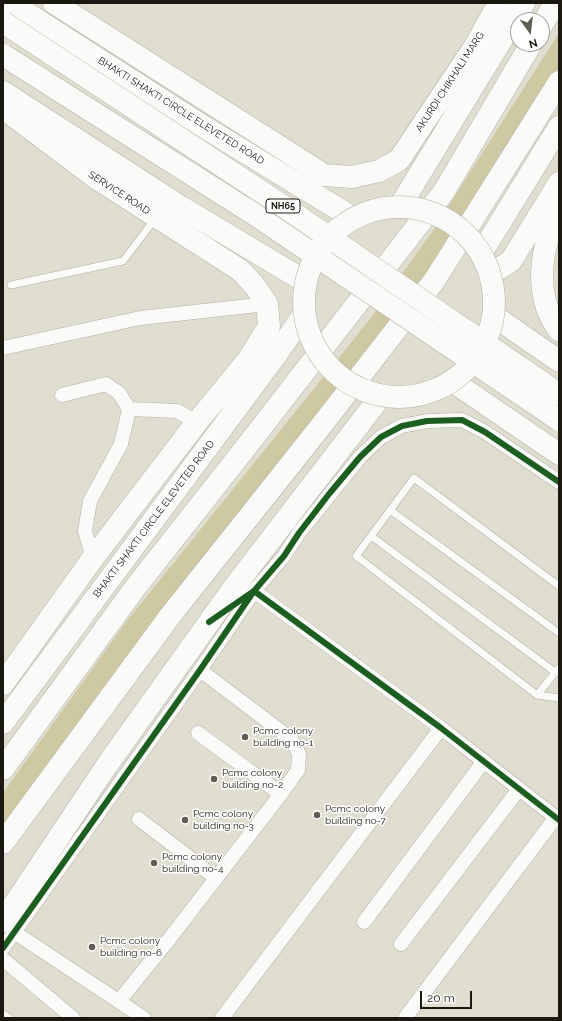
<!DOCTYPE html>
<html>
<head>
<meta charset="utf-8">
<style>
  body { margin:0 }
  #map { position:relative; width:562px; height:1021px; overflow:hidden; background:#e0ded1; font-family:Raleway,sans-serif }
  canvas { display:block }
  .frame { position:absolute; inset:0; border:4px solid #1a1810; pointer-events:none }
  .north { position:absolute; left:510px; top:12px; width:40px; height:40px; box-sizing:border-box; background:#fff; border:1px solid #a3a39f; border-radius:50%; rotate:165deg; font-size:11px; font-weight:700; line-height:16px; text-align:center; color:#1a1810 }
  .north::after { content:''; display:block; margin:auto; width:14px; height:18px; background:#5f5d54; clip-path:polygon(50% 0,100% 100%,50% 72%,0 100%) }
  .scale { position:absolute; left:420px; top:991px; width:52px; height:18px; box-sizing:border-box; border:2px solid #1a1810; border-top:0; padding-left:5px; font-size:12px; line-height:14px; white-space:nowrap; color:#1a1810; -webkit-text-stroke:3px #fff; paint-order:stroke }
</style>
</head>
<body>
<div id="map">
<canvas width="562" height="1021"></canvas>
<div class="frame"></div>
<div class="north">N</div>
<div class="scale">20 m</div>
</div>
<script>
const c = document.querySelector('canvas').getContext('2d');
c.lineJoin = 'round';
function paint(path, color) { c.fillStyle = color; c.fill(path, 'evenodd'); }
function strokePath(path, color, width, dash) { c.strokeStyle = color; c.lineWidth = width; c.lineCap = dash ? 'butt' : 'round'; c.setLineDash(dash || []); c.stroke(path); }
function write(font, color, halo, rows, align = 'center') {
  c.font = font + ' Raleway,sans-serif'; c.lineWidth = 3; c.setLineDash([]); c.textBaseline = 'middle'; c.strokeStyle = halo; c.fillStyle = color; for (const [text, x, y, turn = 0] of rows) {
    c.save(); c.translate(x, y); c.rotate((+turn || 0) * Math.PI / 180); c.textAlign = isNaN(turn) ? turn : align; if (halo) c.strokeText(text, 0, 0); c.fillText(text, 0, 0); c.restore();
  }
}
const green = new Path2D(`
  M 559,33 L 559,77 L 446,256 L 3,837 L 3,793 L 126,622 L 370,319 L 432,232 Z`);
const lane = new Path2D(`
  M 11,285 L 123,261 L 155,219
  M 390,510 L 559,633
  M 371,536 L 555,672
  M 559,586 L 414,478 L 356,556 L 537,695 L 559,698
  M 537,695 L 559,668
  M 5,1015 L 9,1018`);
const street = new Path2D(`
  M 3,348 L 140,318 L 267,304
  M 62,395 L 106,384 L 119,393 L 129,409 L 121,444 L 90,501 L 85,531 L 93,558
  M 129,409 L 177,411 L 197,422
  M 246,597 L 254,591 L 284,556 L 299,533 L 360,457 L 381,437 L 402,426 L 427,421 L 462,420 L 485,432 L 559,482
  M 198,733 L 281,794
  M 139,819 L 216,878
  M 364,922 L 484,761
  M 14,932 L 144,1018
  M 401,944 L 519,789
  M 3,948 L 200,670 L 254,591 L 441,728 L 559,820
  M 3,959 L 73,1018
  M 119,1001 L 170,938 L 281,794 L 298,770 L 299,754 L 291,739 L 200,670
  M 222,1018 L 441,728
  M 405,1018 L 556,817`);
const primary = new Path2D(`
  M 54,3 L 324,175 L 352,177 L 379,171 L 399,160 L 475,46 L 499,3
  M 542,25 L 555,3
  M 3,108 L 96,178 L 240,270 L 254,285 L 267,304 L 269,326 L 248,360 L 197,422 L 93,558 L 3,684
  M 400,206 L 524,3
  M 482,252 L 559,127
  M 491,274 L 511,261 L 559,183
  M 3,723 L 276,355 L 304,314
  M 3,769 L 135,588 L 250,442 L 443,193 L 531,44
  M 3,843 L 170,616 L 321,426 L 434,281 L 559,82
  M 3,921 L 107,765 L 235,586 L 381,396`);
const highway = new Path2D(`
  M 11,3 L 204,127 L 353,218
  M 3,92 L 181,207 L 306,282
  M 559,213 C 539,248 534,297 559,330
  M 494,316 L 559,361
  M 452,381 L 559,454`);
const highwayBridge = new Path2D(`
  M 3,22 L 277,202 L 559,394
  M 3,55 L 254,214 L 559,420
  M304 302a95 95 0 1 1 190 0a95 95 0 1 1-190 0Z`);
const cycleway = new Path2D(`
  M 209,622 L 254,591 L 284,556 L 299,533 L 329,494 L 360,457 L 381,437 L 402,426 L 427,421 L 462,420 L 485,432 L 559,482
  M 3,948 L 200,670 L 254,591 L 441,728 L 559,820`);
const markers = [
  [245,737,4,"#5f5d54"],
  [214,779,4,"#5f5d54"],
  [317,815,4,"#5f5d54"],
  [185,820,4,"#5f5d54"],
  [154,863,4,"#5f5d54"],
  [92,947,4,"#5f5d54"]
];
const shields = [
  [283,206,34]
];
const shieldNames = [
  ["NH65",283,206]
];
const streetNames = [
  ["AKURDI CHIKHALI MARG",450,82,-57],
  ["BHAKTI SHAKTI CIRCLE ELEVETED ROAD",181,111,32],
  ["SERVICE ROAD",119,193,33],
  ["BHAKTI SHAKTI CIRCLE ELEVETED ROAD",154,519,-53]
];
const poiNames = [
  ["Pcmc colony",253,731],
  ["building no-1",253,743],
  ["Pcmc colony",222,773],
  ["building no-2",222,785],
  ["Pcmc colony",325,809],
  ["building no-7",325,821],
  ["Pcmc colony",193,814],
  ["building no-3",193,826],
  ["Pcmc colony",162,857],
  ["building no-4",162,869],
  ["Pcmc colony",100,941],
  ["building no-6",100,953]
];
paint(green, '#cec8a3');
strokePath(lane, '#b1afa5', 8);
strokePath(street, '#b1afa5', 15);
strokePath(primary, '#b1afa5', 23);
strokePath(highway, '#b1afa5', 23);
strokePath(lane, '#fafaf8', 7);
strokePath(street, '#fafaf8', 14);
strokePath(primary, '#fafaf8', 22);
strokePath(highway, '#fafaf8', 22);
strokePath(highwayBridge, '#b1afa5', 23, []);
strokePath(highwayBridge, '#fafaf8', 22);
strokePath(cycleway, '#1b5e20', 6);
for (const [x, y, r, color] of markers) { const dot = new Path2D(); dot.arc(x, y, r, 0, 2 * Math.PI); c.fillStyle = color; c.fill(dot); strokePath(dot, '#fff', 1.5); }
for (const [x, y, w] of shields) { const box = new Path2D(); box.roundRect(x - w / 2, y - 7, w, 14, 3); c.fillStyle = '#fff'; c.fill(box); strokePath(box, '#1a1810', 1); }
write('bold 9px', '#1a1810', null, shieldNames);
write('10px', '#1a1810', '#fff', streetNames);
write('10px', '#1a1810', '#fff', poiNames, 'left');
</script>
</body>
</html>
